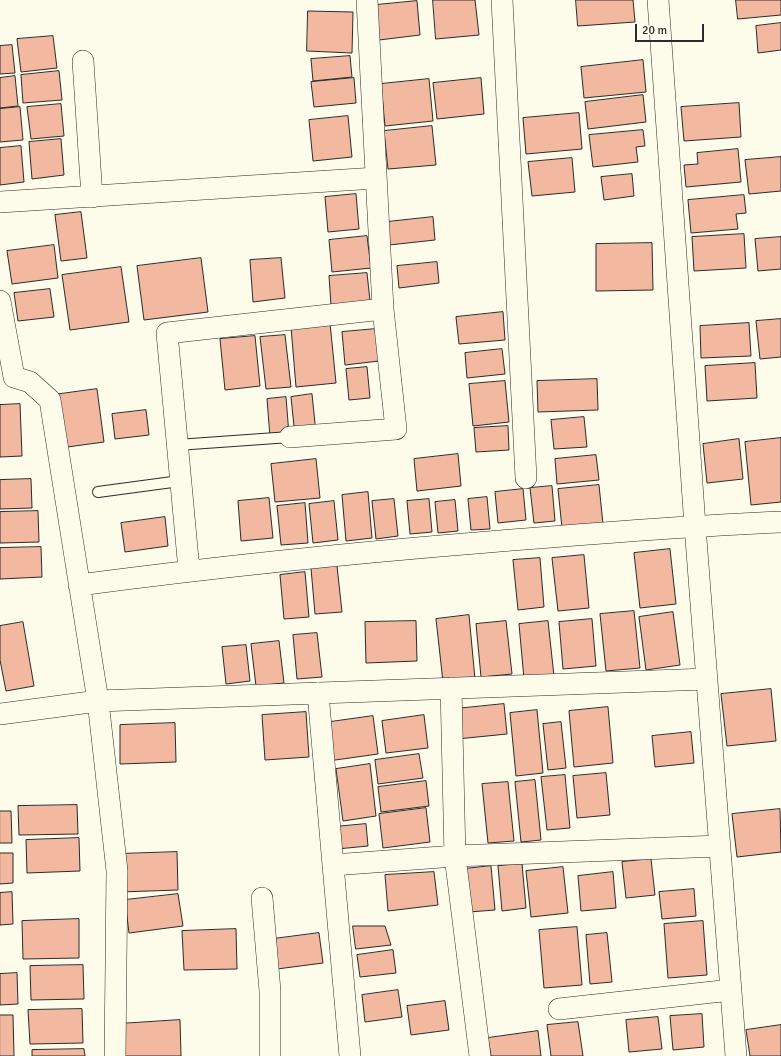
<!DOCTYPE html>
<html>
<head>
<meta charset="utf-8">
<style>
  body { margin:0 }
  #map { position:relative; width:781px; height:1056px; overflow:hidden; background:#fdfbea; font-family:Signika,sans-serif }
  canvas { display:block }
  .scale { position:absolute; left:635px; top:24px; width:69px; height:18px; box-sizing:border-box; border:2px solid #2b2b2b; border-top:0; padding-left:5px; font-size:12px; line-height:14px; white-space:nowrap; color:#2b2b2b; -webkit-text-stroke:3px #fdfbea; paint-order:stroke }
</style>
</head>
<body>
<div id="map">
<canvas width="781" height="1056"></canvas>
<div class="scale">20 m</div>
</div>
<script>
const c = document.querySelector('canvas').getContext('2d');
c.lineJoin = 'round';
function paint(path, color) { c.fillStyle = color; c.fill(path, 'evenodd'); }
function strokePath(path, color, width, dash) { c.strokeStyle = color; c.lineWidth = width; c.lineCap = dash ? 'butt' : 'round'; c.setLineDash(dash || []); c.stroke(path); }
const building = new Path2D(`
  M 433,0 L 475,0 L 479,35 L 436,39 Z
  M 576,0 L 633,0 L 635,22 L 578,26 Z
  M 736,0 L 781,0 L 781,15 L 738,19 Z
  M 417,1 L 420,35 L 379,40 L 376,5 Z
  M 308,11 L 353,12 L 352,53 L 307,51 Z
  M 781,23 L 781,50 L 758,53 L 756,26 Z
  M 53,36 L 57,68 L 21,72 L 17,39 Z
  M 12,45 L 15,73 L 0,74 L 0,46 Z
  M 350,56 L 352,77 L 313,81 L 311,59 Z
  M 643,60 L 646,92 L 584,98 L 581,67 Z
  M 59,71 L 62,100 L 23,103 L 21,75 Z
  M 15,76 L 18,106 L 0,108 L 0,78 Z
  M 354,78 L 356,103 L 314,107 L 311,82 Z
  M 481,78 L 484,114 L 437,119 L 433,83 Z
  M 429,79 L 433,121 L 385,126 L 381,84 Z
  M 643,95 L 646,122 L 588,129 L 585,102 Z
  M 739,103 L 741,137 L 684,141 L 681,107 Z
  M 61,104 L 64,136 L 31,139 L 27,107 Z
  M 20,107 L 23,140 L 0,142 L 0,109 Z
  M 579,113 L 582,149 L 526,154 L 523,118 Z
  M 348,116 L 352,157 L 313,161 L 309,120 Z
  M 432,126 L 436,165 L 388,169 L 384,131 Z
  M 643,130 L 645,146 L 636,147 L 638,162 L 593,167 L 589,135 Z
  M 61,139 L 64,175 L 32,179 L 29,142 Z
  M 21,146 L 24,182 L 0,185 L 0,148 Z
  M 738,149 L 741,182 L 686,187 L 684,165 L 698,164 L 697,153 Z
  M 781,157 L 781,191 L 749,194 L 745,160 Z
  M 572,158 L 575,192 L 532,196 L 528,162 Z
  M 632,174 L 634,196 L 604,200 L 601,177 Z
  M 356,194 L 359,229 L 328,232 L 325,197 Z
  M 744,195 L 746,213 L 736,214 L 738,229 L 691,233 L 688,200 Z
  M 81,212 L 87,258 L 61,261 L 55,215 Z
  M 433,217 L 435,240 L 389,245 L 387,222 Z
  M 744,234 L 746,268 L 694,271 L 692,237 Z
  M 367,236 L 371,268 L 332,272 L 329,240 Z
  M 781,237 L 781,269 L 758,271 L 755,239 Z
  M 652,243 L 653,290 L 596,291 L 596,244 Z
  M 54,245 L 58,278 L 12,284 L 7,251 Z
  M 201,258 L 208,312 L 144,320 L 137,266 Z
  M 281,258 L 285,298 L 253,302 L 250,260 Z
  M 437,262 L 439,283 L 399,288 L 397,266 Z
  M 121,267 L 129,322 L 70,330 L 62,275 Z
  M 367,273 L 370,301 L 331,305 L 329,276 Z
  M 50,289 L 54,317 L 18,321 L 14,293 Z
  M 503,312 L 505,340 L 459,344 L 456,317 Z
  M 781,319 L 781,357 L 760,359 L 756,321 Z
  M 330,323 L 336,383 L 296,387 L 291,327 Z
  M 749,323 L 751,356 L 701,358 L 700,326 Z
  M 376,329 L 379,361 L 345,365 L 342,332 Z
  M 285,335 L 291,387 L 266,389 L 260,337 Z
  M 255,336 L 260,386 L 225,390 L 220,339 Z
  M 502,349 L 505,374 L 467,378 L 465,353 Z
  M 755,363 L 757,398 L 707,401 L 705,366 Z
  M 367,367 L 370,398 L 349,400 L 346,369 Z
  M 597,379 L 598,410 L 538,412 L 537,381 Z
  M 505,381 L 509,422 L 473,426 L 469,384 Z
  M 97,389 L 104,442 L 60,448 L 53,395 Z
  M 312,394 L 316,433 L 295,436 L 291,397 Z
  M 286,397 L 289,435 L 270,437 L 267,399 Z
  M 20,404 L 22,456 L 0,457 L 0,405 Z
  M 146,410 L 149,435 L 115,439 L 112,414 Z
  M 584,417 L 587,447 L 554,449 L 551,420 Z
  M 508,426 L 509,450 L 476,452 L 474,428 Z
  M 781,438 L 781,502 L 751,505 L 745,442 Z
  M 739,439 L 743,479 L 707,483 L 703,444 Z
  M 458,454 L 461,486 L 417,491 L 414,459 Z
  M 596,455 L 599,480 L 557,484 L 555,459 Z
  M 316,459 L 320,498 L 275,502 L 271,464 Z
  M 31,479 L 32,508 L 0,509 L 0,480 Z
  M 599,485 L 603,524 L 562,528 L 558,489 Z
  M 552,486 L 555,521 L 534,523 L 530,488 Z
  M 523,489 L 526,520 L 498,523 L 495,492 Z
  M 368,492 L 372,538 L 346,541 L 342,495 Z
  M 487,497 L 490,529 L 471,530 L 468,499 Z
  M 269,498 L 273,538 L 241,541 L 238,501 Z
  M 394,499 L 398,536 L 376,539 L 372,501 Z
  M 429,499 L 432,532 L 410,534 L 407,501 Z
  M 455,500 L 458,531 L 438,533 L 435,502 Z
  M 334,501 L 338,540 L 313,543 L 309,504 Z
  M 305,503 L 308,543 L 281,545 L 277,506 Z
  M 38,511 L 39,542 L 0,543 L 0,512 Z
  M 165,517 L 168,546 L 125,552 L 121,523 Z
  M 41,547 L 42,577 L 0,579 L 0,548 Z
  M 670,549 L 676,604 L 640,608 L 634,553 Z
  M 584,555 L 589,608 L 558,611 L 552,558 Z
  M 540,558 L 544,607 L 518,610 L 513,560 Z
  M 337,566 L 342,612 L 315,614 L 311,568 Z
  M 305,572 L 309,617 L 284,619 L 280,575 Z
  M 634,611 L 640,668 L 606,671 L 600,614 Z
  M 673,612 L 680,665 L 646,670 L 639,617 Z
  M 469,615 L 475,679 L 443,682 L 436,619 Z
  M 592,619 L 596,666 L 563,669 L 559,622 Z
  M 416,621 L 417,661 L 366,663 L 365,622 Z
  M 506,621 L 512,674 L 481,677 L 476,624 Z
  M 548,621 L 554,676 L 524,679 L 519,624 Z
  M 23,622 L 34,686 L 6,691 L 0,660 L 0,626 Z
  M 317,633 L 322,677 L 297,679 L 293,635 Z
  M 279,641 L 284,683 L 256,686 L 251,644 Z
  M 246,645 L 250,681 L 226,684 L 222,647 Z
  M 771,689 L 776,741 L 727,746 L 721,694 Z
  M 504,704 L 507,734 L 457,739 L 455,709 Z
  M 608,707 L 613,763 L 574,767 L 569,711 Z
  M 537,710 L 543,773 L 516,776 L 510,713 Z
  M 306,712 L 309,757 L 265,760 L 262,715 Z
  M 424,715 L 428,748 L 386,753 L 382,721 Z
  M 373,716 L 378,754 L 328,761 L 323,723 Z
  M 561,722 L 566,768 L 548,770 L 543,724 Z
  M 175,723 L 176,762 L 120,764 L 120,725 Z
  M 691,732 L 694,763 L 655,767 L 652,736 Z
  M 419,754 L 423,778 L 378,784 L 375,760 Z
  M 370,764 L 376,816 L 343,821 L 336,769 Z
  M 606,773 L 610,815 L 577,818 L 573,776 Z
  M 565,775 L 570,828 L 547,830 L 541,777 Z
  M 535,780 L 541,840 L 521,842 L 515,782 Z
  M 426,781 L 429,806 L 381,812 L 378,787 Z
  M 508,782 L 514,841 L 488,843 L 482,784 Z
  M 77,805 L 78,834 L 19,835 L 18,806 Z
  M 426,808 L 430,842 L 383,848 L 379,814 Z
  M 780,809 L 781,852 L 737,857 L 732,814 Z
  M 0,811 L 11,811 L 12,843 L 0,843 Z
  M 366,824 L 368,846 L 337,849 L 334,827 Z
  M 79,838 L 80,871 L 27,873 L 26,840 Z
  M 177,852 L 178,890 L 119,892 L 118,854 Z
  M 0,853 L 13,853 L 13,883 L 0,884 Z
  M 651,859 L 655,895 L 626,898 L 622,862 Z
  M 522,864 L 526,908 L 502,911 L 498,866 Z
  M 491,866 L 495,910 L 469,912 L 464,869 Z
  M 563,867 L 568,913 L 531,917 L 526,871 Z
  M 434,872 L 438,905 L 388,911 L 385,875 Z
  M 613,872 L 616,908 L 581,911 L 578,876 Z
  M 694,889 L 696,916 L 662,919 L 659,892 Z
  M 12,892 L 13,924 L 0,925 L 0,893 Z
  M 178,894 L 183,926 L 129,933 L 125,900 Z
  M 79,919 L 79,958 L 23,959 L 22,921 Z
  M 703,921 L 707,975 L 668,978 L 664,924 Z
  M 353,926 L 385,926 L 391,945 L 356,949 Z
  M 577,927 L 582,985 L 544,988 L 539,930 Z
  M 236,929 L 237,969 L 184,970 L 182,931 Z
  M 319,933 L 323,963 L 277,969 L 273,939 Z
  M 607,933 L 612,982 L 590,984 L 586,935 Z
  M 393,950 L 396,973 L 360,977 L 357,955 Z
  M 83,965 L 84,999 L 31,1000 L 30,966 Z
  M 17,973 L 18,1004 L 0,1005 L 0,974 Z
  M 398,990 L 402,1017 L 365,1022 L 362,995 Z
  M 445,1001 L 449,1030 L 411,1035 L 407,1006 Z
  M 82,1009 L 83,1043 L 30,1044 L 28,1010 Z
  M 702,1014 L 704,1047 L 673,1050 L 670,1016 Z
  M 0,1015 L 13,1015 L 14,1056 L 0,1056 Z
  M 658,1017 L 662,1049 L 629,1052 L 626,1020 Z
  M 180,1020 L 181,1056 L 118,1056 L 118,1024 Z
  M 578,1022 L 583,1056 L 551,1056 L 547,1025 Z
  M 781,1025 L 781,1056 L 750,1056 L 746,1030 Z
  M 538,1031 L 541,1056 L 491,1056 L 488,1038 Z
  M 84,1049 L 85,1056 L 32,1056 L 32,1050 Z`);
const service = new Path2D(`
  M 177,445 L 290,437
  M 98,492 L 180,481`);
const minor = new Path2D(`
  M 502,0 L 526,478
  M 658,0 L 695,526 L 736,1056
  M 83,61 L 92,197
  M 0,202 L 376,178
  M 0,301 L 14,377 L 30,382 L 50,400 L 98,701 L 117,871 L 115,1056
  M 290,437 L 396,429 L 383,309 L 367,0
  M 189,570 L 167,333 L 383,309
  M 79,585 C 215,567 351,553 488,542 C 585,534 683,526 781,522
  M 451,688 L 455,856 L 480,1056
  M 318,693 L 333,865
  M 0,714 L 98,701 L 707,679
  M 262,898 L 270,991 L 270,1056
  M 559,1009 L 731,990
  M 350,1056 L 333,865 L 455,856 L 720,846`);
paint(building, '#f2b8a0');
strokePath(building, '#2b2b2b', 1);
strokePath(service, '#2b2b2b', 12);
strokePath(minor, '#2b2b2b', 22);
strokePath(service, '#fdfbea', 10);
strokePath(minor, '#fdfbea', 21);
</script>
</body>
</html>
